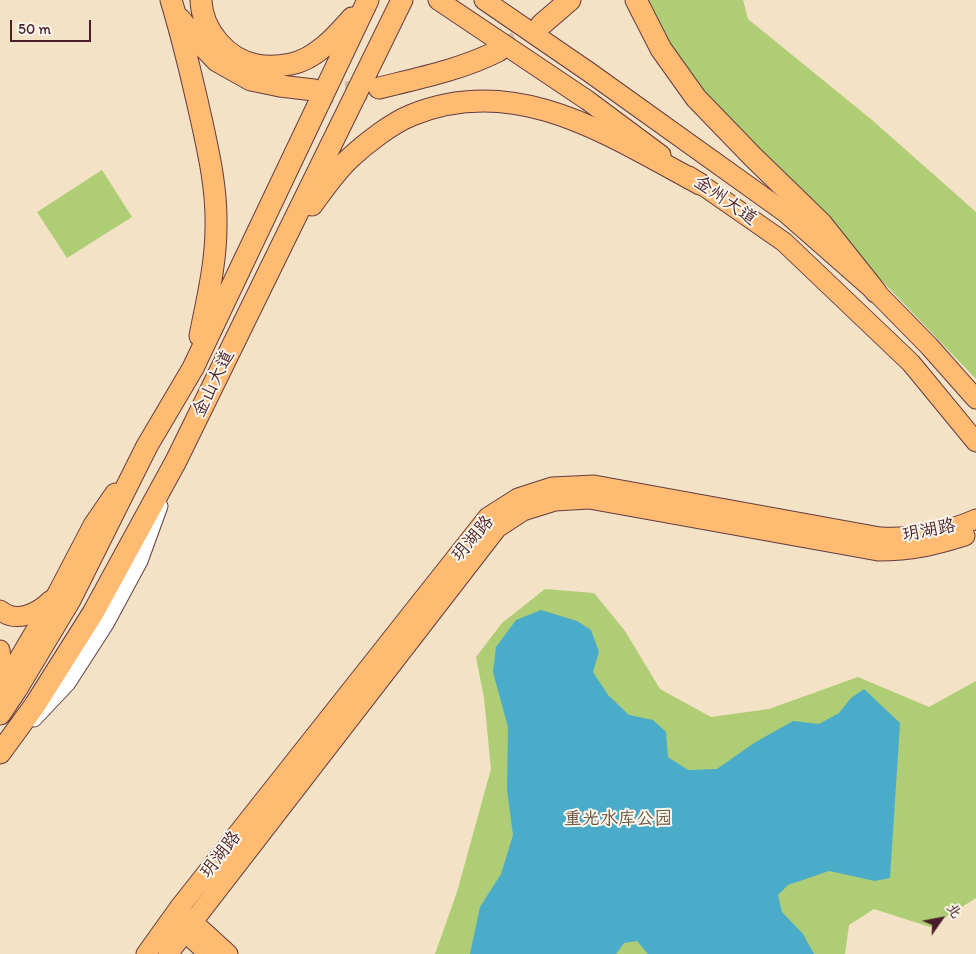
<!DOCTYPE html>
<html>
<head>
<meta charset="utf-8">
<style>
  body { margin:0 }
  #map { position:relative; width:976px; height:954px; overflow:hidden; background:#f3e2c5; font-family:Itim,"LXGW WenKai TC",sans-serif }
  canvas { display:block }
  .north { position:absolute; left:916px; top:894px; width:50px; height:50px; -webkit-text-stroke:4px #fbf7ec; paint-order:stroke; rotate:57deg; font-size:14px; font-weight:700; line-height:20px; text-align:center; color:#4a1f2b }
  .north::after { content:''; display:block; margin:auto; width:18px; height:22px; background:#4a1f2b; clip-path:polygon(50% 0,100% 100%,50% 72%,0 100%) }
  .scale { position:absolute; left:10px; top:20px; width:81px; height:22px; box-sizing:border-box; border:2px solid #4a1f2b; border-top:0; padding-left:6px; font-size:15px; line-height:18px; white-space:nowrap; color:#4a1f2b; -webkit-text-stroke:4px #fbf7ec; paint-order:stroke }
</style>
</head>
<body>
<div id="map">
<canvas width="976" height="954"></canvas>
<div class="north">北</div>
<div class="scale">50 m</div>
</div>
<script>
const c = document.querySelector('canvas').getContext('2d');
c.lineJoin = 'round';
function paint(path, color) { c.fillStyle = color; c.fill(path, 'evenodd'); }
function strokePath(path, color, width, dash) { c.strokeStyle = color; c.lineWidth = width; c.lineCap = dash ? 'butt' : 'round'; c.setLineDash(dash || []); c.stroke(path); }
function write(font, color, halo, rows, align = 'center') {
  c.font = font + ' Itim,"LXGW WenKai TC",sans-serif'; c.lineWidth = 4; c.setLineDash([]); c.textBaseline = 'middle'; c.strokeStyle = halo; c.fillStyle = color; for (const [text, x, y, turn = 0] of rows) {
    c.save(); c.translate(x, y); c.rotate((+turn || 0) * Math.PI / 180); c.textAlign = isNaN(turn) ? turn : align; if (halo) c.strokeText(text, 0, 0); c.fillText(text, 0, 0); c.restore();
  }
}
const green = new Path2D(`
  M 641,0 L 743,0 L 748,19 L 872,120 L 976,212 L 976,379 L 821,217 L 683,67 Z
  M 102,170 L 132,217 L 67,258 L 37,212 Z
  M 545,589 L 594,593 L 625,631 L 660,689 L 711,717 L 769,709 L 858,677 L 929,707 L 976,681 L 976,898 L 930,927 L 874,909 L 849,925 L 845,954 L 435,954 L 457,892 L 491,769 L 484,698 L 476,657 L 502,623 Z`);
const water = new Path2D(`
  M 541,610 L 577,621 L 591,630 L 599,652 L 593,672 L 608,695 L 629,715 L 653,720 L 666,732 L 668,757 L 688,770 L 717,769 L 754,743 L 793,721 L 819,724 L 839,713 L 851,698 L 864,689 L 900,723 L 890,878 L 875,881 L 829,871 L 788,885 L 778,895 L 782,912 L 803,934 L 814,954 L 648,954 L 637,941 L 624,943 L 616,954 L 470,954 L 480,907 L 501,874 L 513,835 L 507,790 L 508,727 L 493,672 L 496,647 L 516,620 Z`);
const highwayTunnel = new Path2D(`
  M 498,51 L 528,36 L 541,25
  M 314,90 L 335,93 L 373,89`);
const minor = new Path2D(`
  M 34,719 L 68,683 L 106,624 L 140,561 L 160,506`);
const major = new Path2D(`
  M 438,0 L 587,100 L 661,155
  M 484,0 L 589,72 L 786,213 L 876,292 L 929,346 L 976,399
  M 689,176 L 784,242 L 911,363 L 976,442
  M 0,610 C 16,624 38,613 51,600
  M 0,650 L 2,668 L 0,688
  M 0,691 L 58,592 L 93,525 L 115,493
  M 183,913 L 228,954
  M 177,925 L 209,954
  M 146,954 L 179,908 L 488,517 L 518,498 L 552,487 L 594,485 L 880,537 C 912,539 947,532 976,519
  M 168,954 L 497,528 L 523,511 L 555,501 L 589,499 L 878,551 C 913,551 932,546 965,536`);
const highway = new Path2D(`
  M 171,0 C 183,39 192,78 201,118 C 209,154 217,190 216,227 C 216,264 207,300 200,336
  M 201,0 C 202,30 227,60 257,65 C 267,67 281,66 291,64 C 316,59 336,36 352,18
  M 636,0 L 661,49 L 696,98 L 753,157 L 821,223 L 876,292
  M 180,19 L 194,37 L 217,61 L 251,80 L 280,86 L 314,90
  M 541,25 L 570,0
  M 379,88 C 420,78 460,70 498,51
  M 312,205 C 323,190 335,172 350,158 C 366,143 392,123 412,115 C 517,72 610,136 700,184
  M 0,714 L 16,690 L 70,600 L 147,446 L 193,368 L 368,0
  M 0,753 L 35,705 L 93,613 L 176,461 L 402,0`);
const streetNames = [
  ["金州大道",725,201,35],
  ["金山大道",214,384,-64],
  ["玥湖路",929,531,-11],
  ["玥湖路",473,539,-49],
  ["玥湖路",221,855,-52]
];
const parkNames = [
  ["重光水库公园",618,819]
];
paint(green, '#aecd74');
paint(water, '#4aacc9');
strokePath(highwayTunnel, '#d1bba6', 21, [21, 11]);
strokePath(minor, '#633c42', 17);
strokePath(major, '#633c42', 21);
strokePath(highway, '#633c42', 23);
strokePath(minor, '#fff', 15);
strokePath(major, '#febb71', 19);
strokePath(highway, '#febb71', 21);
write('18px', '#4a1f2b', '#fbf7ec', streetNames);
write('18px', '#685341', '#fbf7ec', parkNames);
</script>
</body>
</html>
